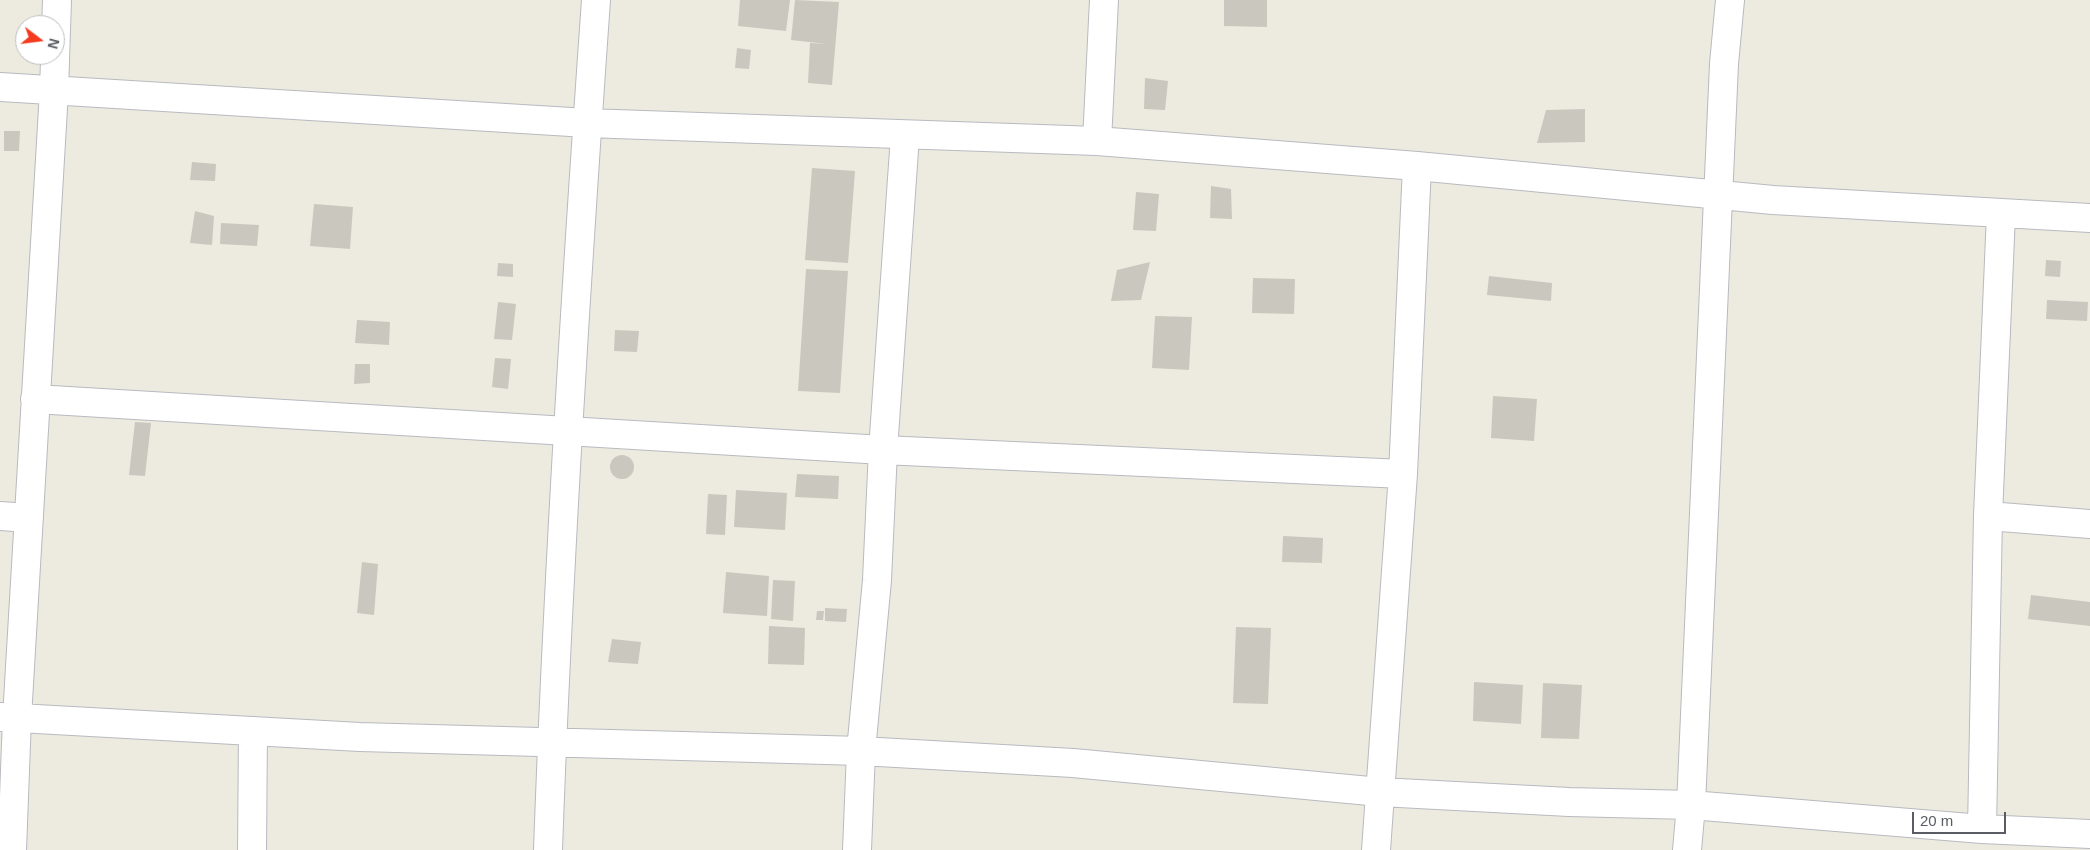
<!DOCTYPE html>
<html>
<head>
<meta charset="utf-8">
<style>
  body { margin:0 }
  #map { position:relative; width:2090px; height:850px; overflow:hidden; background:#edebdf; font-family:Arial,sans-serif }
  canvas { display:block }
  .north { position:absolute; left:15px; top:15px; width:50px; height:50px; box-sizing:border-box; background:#fff; border:1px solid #bdbec0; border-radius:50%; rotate:105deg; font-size:14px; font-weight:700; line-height:20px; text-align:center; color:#595c62 }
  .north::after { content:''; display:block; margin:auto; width:18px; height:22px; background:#f43a1f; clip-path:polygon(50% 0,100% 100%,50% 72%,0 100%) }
  .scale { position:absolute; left:1912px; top:812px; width:94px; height:22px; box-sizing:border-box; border:2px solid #595c62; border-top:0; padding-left:6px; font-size:15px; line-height:18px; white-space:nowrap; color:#595c62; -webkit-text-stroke:4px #fff; paint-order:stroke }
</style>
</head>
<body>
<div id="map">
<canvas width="2090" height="850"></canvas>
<div class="north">N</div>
<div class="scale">20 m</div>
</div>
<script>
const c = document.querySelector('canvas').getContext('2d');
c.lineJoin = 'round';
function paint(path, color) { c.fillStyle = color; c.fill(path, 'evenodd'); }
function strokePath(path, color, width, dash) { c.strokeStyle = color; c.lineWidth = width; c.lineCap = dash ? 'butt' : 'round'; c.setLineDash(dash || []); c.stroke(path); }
const building = new Path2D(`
  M 740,0 L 790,0 L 786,31 L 738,26 Z
  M 795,0 L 839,2 L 832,85 L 808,83 L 810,43 L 827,44 L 791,40 Z
  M 1224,0 L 1267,0 L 1267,27 L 1224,26 Z
  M 737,48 L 751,50 L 749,69 L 735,68 Z
  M 1145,78 L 1168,81 L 1165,110 L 1144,109 Z
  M 1585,109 L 1585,142 L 1537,143 L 1546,110 Z
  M 4,131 L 20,131 L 19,151 L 4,151 Z
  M 192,162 L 216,164 L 215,181 L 190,180 Z
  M 812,168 L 855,171 L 848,263 L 805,260 Z
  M 1211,186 L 1231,189 L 1232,219 L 1210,218 Z
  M 1136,192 L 1159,194 L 1156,231 L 1133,230 Z
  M 314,204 L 353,207 L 350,249 L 310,246 Z
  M 195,211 L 214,216 L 212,245 L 190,243 Z
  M 221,223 L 259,225 L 257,246 L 220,244 Z
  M 2046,260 L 2061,261 L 2060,277 L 2045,276 Z
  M 1150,262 L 1141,300 L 1111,301 L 1117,270 Z
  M 498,263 L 513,264 L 513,277 L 497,276 Z
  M 806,269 L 848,271 L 840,393 L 798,391 Z
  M 1489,276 L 1552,283 L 1551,301 L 1487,295 Z
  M 1253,278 L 1295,279 L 1294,314 L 1252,313 Z
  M 2047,300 L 2088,302 L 2087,321 L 2046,319 Z
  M 498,302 L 516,304 L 512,340 L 494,339 Z
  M 1155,316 L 1192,317 L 1189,370 L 1152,368 Z
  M 357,320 L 390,322 L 389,345 L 355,343 Z
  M 615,330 L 639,331 L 637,352 L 614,351 Z
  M 495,358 L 511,359 L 508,389 L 492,387 Z
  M 355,364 L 370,364 L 370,383 L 354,384 Z
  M 1493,396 L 1537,399 L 1534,441 L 1491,438 Z
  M 135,422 L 151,423 L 145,476 L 129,475 Z
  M610 467a12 12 0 1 1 24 0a12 12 0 1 1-24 0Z
  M 797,474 L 839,476 L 838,499 L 795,497 Z
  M 736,490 L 787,493 L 785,530 L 734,527 Z
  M 708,494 L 727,495 L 725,535 L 706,534 Z
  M 1283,536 L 1323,538 L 1322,563 L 1282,562 Z
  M 362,562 L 378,564 L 374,615 L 357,613 Z
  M 726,572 L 769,576 L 767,616 L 723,613 Z
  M 773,580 L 795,581 L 793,621 L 771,619 Z
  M 2031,595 L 2090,602 L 2090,626 L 2028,619 Z
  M 825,608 L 847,609 L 846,622 L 825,621 Z
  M 817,611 L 824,611 L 823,620 L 816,620 Z
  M 769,626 L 805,628 L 804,665 L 768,664 Z
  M 1236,627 L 1271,628 L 1268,704 L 1233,703 Z
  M 612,639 L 641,642 L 638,664 L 608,662 Z
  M 1474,682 L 1523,685 L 1521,724 L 1473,721 Z
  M 1543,683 L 1582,685 L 1579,739 L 1541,738 Z`);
const minor = new Path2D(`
  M 0,87 L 587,123 L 1097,141 L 1417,166 L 1773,200 L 2090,218
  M 1097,141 L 1104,0
  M 2001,214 L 1988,516 L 1982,829 L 2090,834
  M 35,399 L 883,450 L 1403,474
  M 0,516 L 29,518
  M 1988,516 L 2090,524
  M 0,717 L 360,737 L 861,751 L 877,580 L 883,450 L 905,136
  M 12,850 L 17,718 L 54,91 L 57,0
  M 252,850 L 253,731
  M 548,850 C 558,567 576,283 596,0
  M 857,850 L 861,751 L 1073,763 L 1380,792 L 1569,802 L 1691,805 L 1982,829
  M 1376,850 L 1403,474 L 1417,166
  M 1687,850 L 1691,805 L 1724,64 L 1730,0`);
paint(building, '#cac7bf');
strokePath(minor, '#b8bac0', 30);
strokePath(minor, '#fff', 28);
</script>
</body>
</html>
